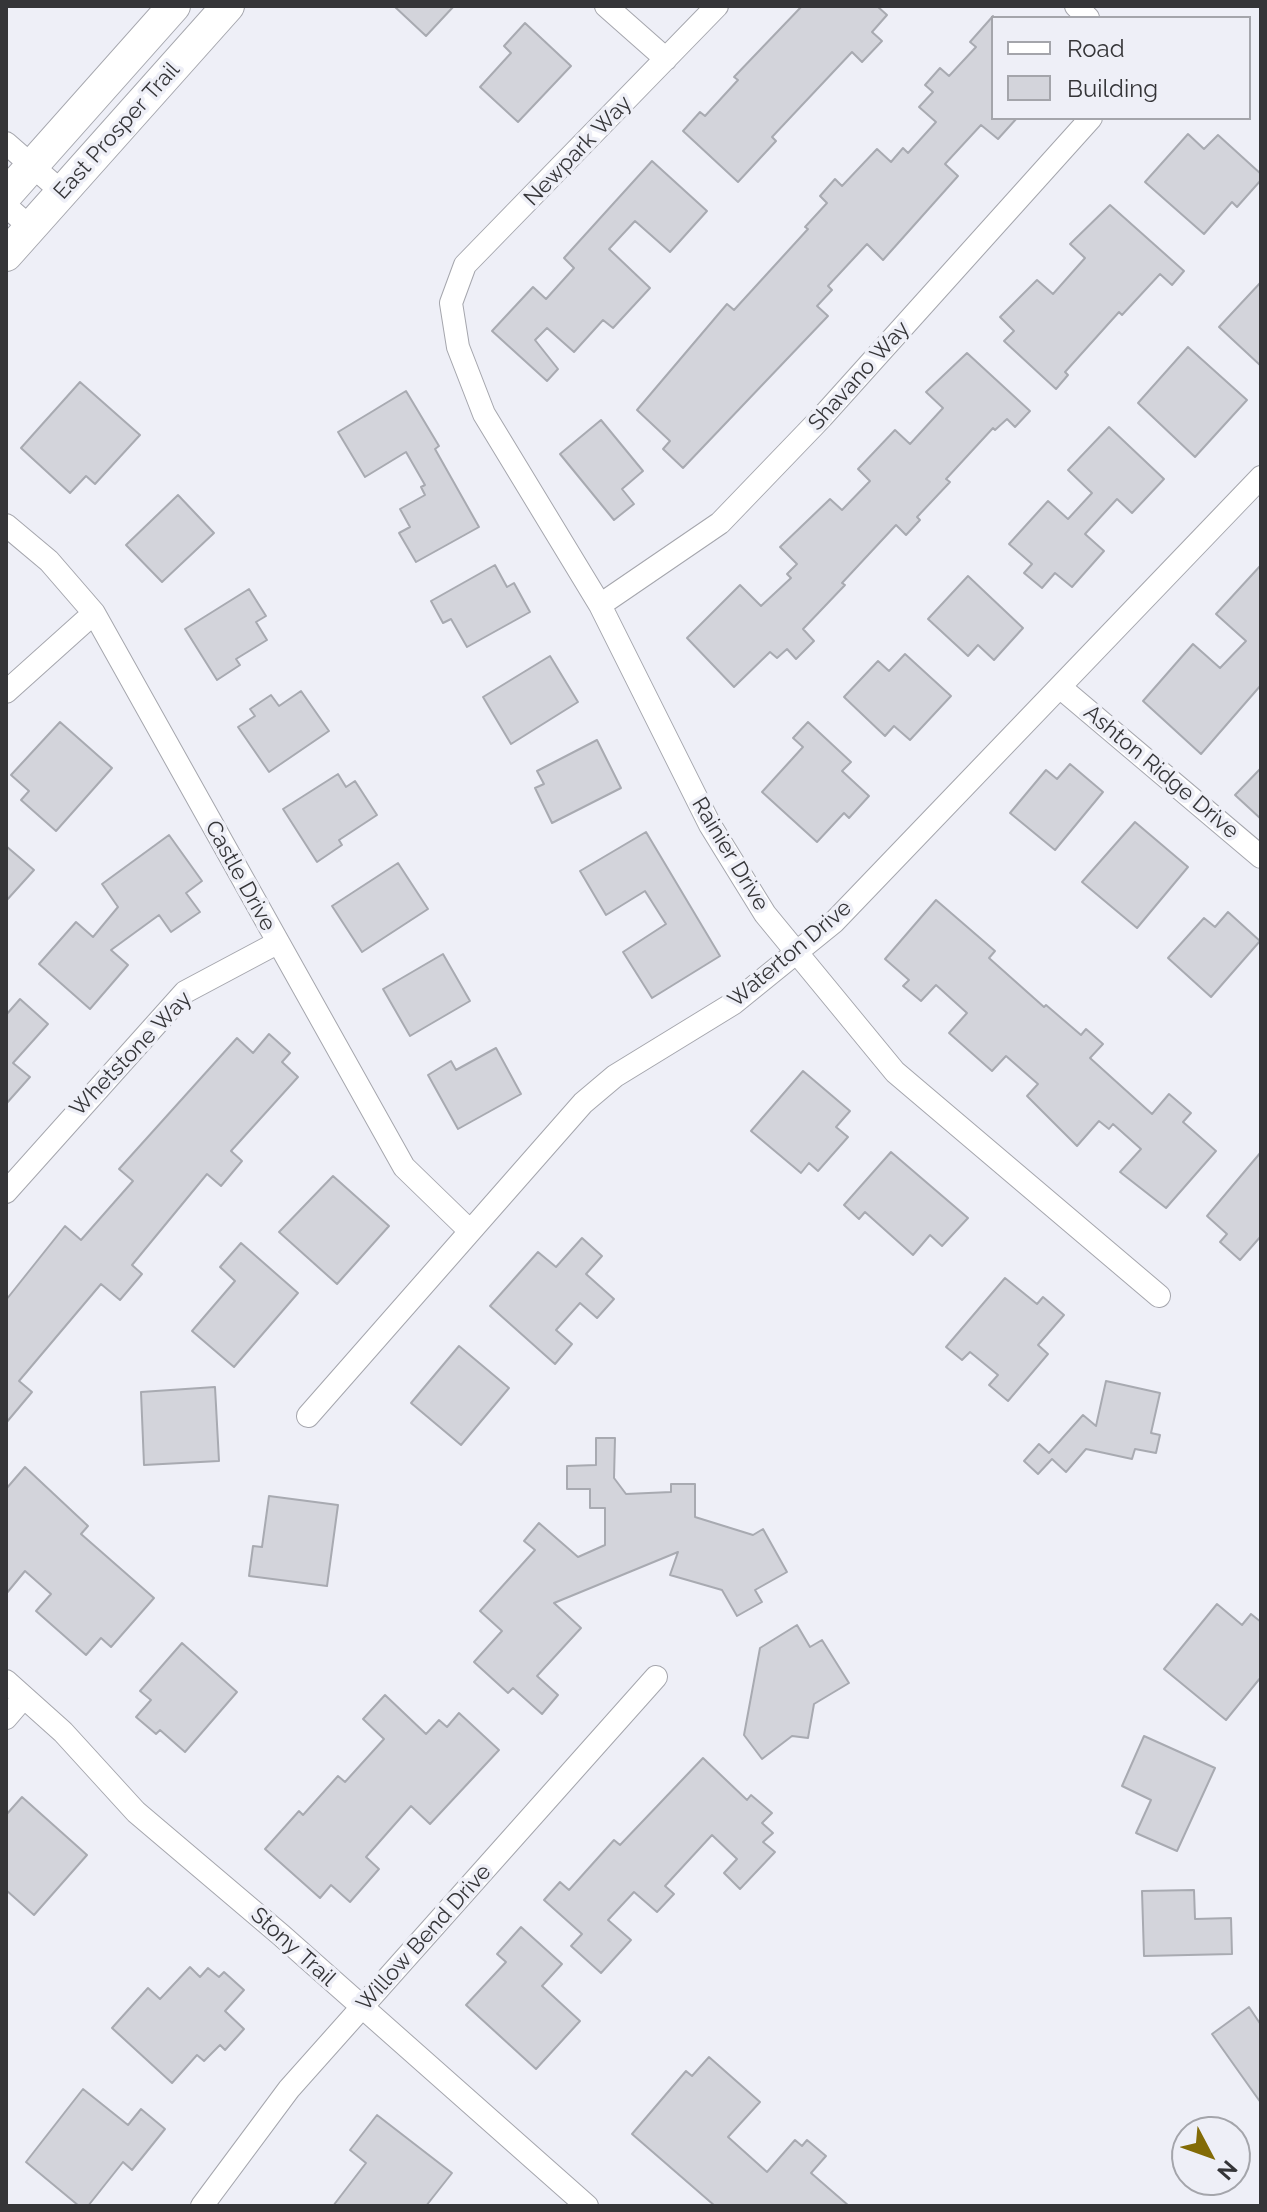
<!DOCTYPE html>
<html>
<head>
<meta charset="utf-8">
<style>
  body { margin:0 }
  #map { position:relative; width:1267px; height:2212px; overflow:hidden; background:#eeeff7; font-family:Raleway,sans-serif }
  canvas { display:block }
  .frame { position:absolute; inset:0; border:8px solid #353538; pointer-events:none }
  .legend { position:absolute; left:991px; top:16px; width:260px; height:104px; box-sizing:border-box; background:#eeeff7; border:2px solid #a4a5ab; margin:0; padding:10px 14px; list-style:none; font-size:24px; color:#353538 }
  .legend li { display:flex; align-items:center; gap:16px; height:40px }
  .legend b { width:40px; border:2px solid #a4a5ab }
  .north { position:absolute; left:1171px; top:2116px; width:80px; height:80px; box-sizing:border-box; background:#eeeff7; border:2px solid #a4a5ab; border-radius:50%; rotate:131deg; font-size:22px; font-weight:700; line-height:32px; text-align:center; color:#353538 }
  .north::after { content:''; display:block; margin:auto; width:28px; height:36px; background:#836b06; clip-path:polygon(50% 0,100% 100%,50% 72%,0 100%) }
</style>
</head>
<body>
<div id="map">
<canvas width="1267" height="2212"></canvas>
<div class="frame"></div>
<ul class="legend">
<li><b style="height:10px;background:#fff"></b>Road</li>
<li><b style="height:22px;background:#d3d4db"></b>Building</li>
</ul>
<div class="north">N</div>
</div>
<script>
const c = document.querySelector('canvas').getContext('2d');
c.lineJoin = 'round';
function paint(path, color) { c.fillStyle = color; c.fill(path, 'evenodd'); }
function strokePath(path, color, width, dash) { c.strokeStyle = color; c.lineWidth = width; c.lineCap = dash ? 'butt' : 'round'; c.setLineDash(dash || []); c.stroke(path); }
function write(font, color, halo, rows, align = 'center') {
  c.font = font + ' Raleway,sans-serif'; c.lineWidth = 7; c.setLineDash([]); c.textBaseline = 'middle'; c.strokeStyle = halo; c.fillStyle = color; for (const [text, x, y, turn = 0] of rows) {
    c.save(); c.translate(x, y); c.rotate((+turn || 0) * Math.PI / 180); c.textAlign = isNaN(turn) ? turn : align; if (halo) c.strokeText(text, 0, 0); c.fillText(text, 0, 0); c.restore();
  }
}
const building = new Path2D(`
  M 394,6 L 454,6 L 426,36 Z
  M 802,6 L 877,6 L 887,15 L 872,32 L 882,41 L 862,62 L 852,52 L 772,137 L 776,141 L 738,182 L 683,131 L 700,112 L 705,116 L 738,80 L 734,77 Z
  M 993,16 L 993,118 L 1017,118 L 998,139 L 981,125 L 945,164 L 958,176 L 883,260 L 867,244 L 828,286 L 832,290 L 817,306 L 828,316 L 683,468 L 663,449 L 670,441 L 637,410 L 727,304 L 734,310 L 808,229 L 805,227 L 827,203 L 820,196 L 835,179 L 842,186 L 877,149 L 891,162 L 903,148 L 908,153 L 936,122 L 919,107 L 933,92 L 925,85 L 940,68 L 949,76 L 976,47 L 970,42 Z
  M 525,23 L 571,66 L 518,122 L 480,87 L 511,53 L 504,46 Z
  M 1188,134 L 1204,149 L 1218,135 L 1261,174 L 1261,180 L 1237,207 L 1232,202 L 1204,234 L 1145,182 Z
  M 652,161 L 707,211 L 670,252 L 635,221 L 609,249 L 650,288 L 613,328 L 603,320 L 574,352 L 547,328 L 535,340 L 558,369 L 547,381 L 492,331 L 533,287 L 546,299 L 574,268 L 564,258 Z
  M 1110,205 L 1184,271 L 1172,285 L 1160,274 L 1122,315 L 1119,312 L 1065,372 L 1068,375 L 1056,389 L 1004,341 L 1014,331 L 1000,317 L 1037,280 L 1053,294 L 1085,258 L 1070,244 Z
  M 1261,282 L 1261,366 L 1219,327 Z
  M 1188,347 L 1247,400 L 1195,457 L 1138,403 Z
  M 967,353 L 1030,411 L 1015,427 L 1007,419 L 995,430 L 993,428 L 946,479 L 950,482 L 917,517 L 920,520 L 906,535 L 896,525 L 842,583 L 845,585 L 803,629 L 814,641 L 796,659 L 787,649 L 777,658 L 770,652 L 734,687 L 687,638 L 740,585 L 761,606 L 791,578 L 787,574 L 797,564 L 780,547 L 830,499 L 842,510 L 870,481 L 858,469 L 895,430 L 910,444 L 943,408 L 926,392 Z
  M 80,382 L 140,435 L 95,484 L 86,476 L 70,493 L 21,448 Z
  M 406,391 L 439,446 L 435,449 L 479,527 L 416,562 L 399,533 L 410,527 L 400,509 L 425,495 L 421,487 L 425,485 L 406,452 L 365,477 L 338,432 Z
  M 601,420 L 643,471 L 622,489 L 634,504 L 614,520 L 560,454 Z
  M 1109,427 L 1164,479 L 1132,513 L 1117,499 L 1085,534 L 1104,551 L 1072,587 L 1055,573 L 1042,588 L 1024,573 L 1032,564 L 1009,544 L 1048,501 L 1068,519 L 1092,493 L 1068,470 Z
  M 178,495 L 214,533 L 162,582 L 126,545 Z
  M 495,565 L 507,587 L 514,583 L 530,612 L 467,647 L 451,619 L 443,623 L 431,601 Z
  M 1261,565 L 1261,685 L 1201,754 L 1143,701 L 1193,644 L 1220,668 L 1246,641 L 1216,614 Z
  M 968,576 L 1023,628 L 994,660 L 978,645 L 968,656 L 928,619 Z
  M 249,589 L 266,616 L 256,622 L 267,640 L 236,659 L 240,665 L 217,680 L 185,629 Z
  M 905,654 L 951,696 L 910,740 L 894,726 L 885,736 L 844,697 L 878,661 L 889,671 Z
  M 550,656 L 578,702 L 511,744 L 483,697 Z
  M 301,691 L 329,731 L 269,772 L 238,727 L 255,716 L 250,709 L 271,695 L 279,706 Z
  M 60,722 L 112,768 L 56,831 L 21,800 L 29,791 L 11,775 Z
  M 808,722 L 851,762 L 842,771 L 869,796 L 849,818 L 844,813 L 817,842 L 762,792 L 803,747 L 793,738 Z
  M 597,740 L 621,788 L 552,823 L 535,788 L 544,784 L 537,771 Z
  M 1070,764 L 1103,792 L 1055,850 L 1010,813 L 1046,770 L 1057,779 Z
  M 1261,768 L 1261,819 L 1235,795 Z
  M 338,774 L 346,787 L 355,781 L 377,815 L 339,840 L 342,845 L 317,862 L 283,809 Z
  M 1135,822 L 1188,867 L 1137,928 L 1082,882 Z
  M 646,832 L 720,956 L 652,998 L 623,952 L 666,924 L 645,891 L 606,915 L 580,871 Z
  M 169,835 L 202,881 L 186,893 L 200,912 L 171,932 L 159,915 L 111,950 L 128,965 L 90,1009 L 39,964 L 76,922 L 93,937 L 118,907 L 102,884 Z
  M 6,846 L 34,870 L 6,901 Z
  M 398,863 L 428,909 L 362,952 L 332,906 Z
  M 936,900 L 995,951 L 989,958 L 1044,1007 L 1046,1005 L 1081,1035 L 1086,1029 L 1103,1044 L 1090,1058 L 1152,1114 L 1169,1094 L 1191,1113 L 1183,1122 L 1216,1151 L 1166,1208 L 1120,1172 L 1141,1149 L 1113,1124 L 1109,1129 L 1099,1121 L 1077,1146 L 1027,1096 L 1038,1084 L 1006,1056 L 992,1071 L 949,1033 L 967,1013 L 936,985 L 921,1001 L 903,986 L 909,980 L 885,959 Z
  M 1228,912 L 1260,941 L 1211,997 L 1168,958 L 1204,918 L 1215,927 Z
  M 443,954 L 470,1001 L 410,1036 L 383,989 Z
  M 20,999 L 48,1024 L 13,1063 L 30,1077 L 6,1104 L 6,1015 Z
  M 269,1034 L 290,1053 L 282,1062 L 298,1077 L 231,1151 L 242,1161 L 221,1186 L 207,1174 L 132,1265 L 142,1274 L 120,1300 L 101,1284 L 19,1381 L 32,1392 L 6,1423 L 6,1300 L 65,1226 L 81,1240 L 133,1181 L 119,1169 L 237,1038 L 253,1053 Z
  M 496,1048 L 521,1094 L 458,1129 L 428,1075 L 451,1061 L 456,1070 Z
  M 803,1071 L 850,1111 L 836,1127 L 848,1137 L 818,1171 L 809,1163 L 801,1173 L 751,1131 Z
  M 891,1152 L 968,1218 L 942,1246 L 930,1235 L 913,1255 L 865,1212 L 859,1219 L 844,1205 Z
  M 1261,1152 L 1261,1236 L 1240,1260 L 1220,1242 L 1227,1234 L 1207,1216 Z
  M 333,1176 L 389,1226 L 337,1284 L 279,1232 Z
  M 582,1238 L 602,1256 L 586,1274 L 614,1299 L 597,1318 L 580,1303 L 556,1330 L 572,1344 L 555,1364 L 490,1306 L 538,1252 L 556,1267 Z
  M 241,1243 L 298,1293 L 234,1367 L 192,1331 L 235,1281 L 220,1267 Z
  M 1005,1278 L 1037,1304 L 1043,1297 L 1064,1315 L 1038,1345 L 1048,1354 L 1008,1401 L 989,1385 L 998,1375 L 970,1352 L 962,1360 L 946,1347 Z
  M 459,1346 L 509,1388 L 461,1445 L 411,1403 Z
  M 1106,1381 L 1160,1393 L 1151,1433 L 1160,1435 L 1156,1453 L 1135,1449 L 1132,1459 L 1086,1449 L 1066,1472 L 1052,1459 L 1038,1474 L 1024,1461 L 1039,1444 L 1049,1453 L 1083,1415 L 1096,1426 Z
  M 215,1387 L 219,1461 L 144,1465 L 141,1392 Z
  M 596,1438 L 615,1438 L 614,1478 L 626,1494 L 671,1492 L 671,1484 L 695,1484 L 695,1517 L 753,1535 L 763,1529 L 787,1572 L 755,1590 L 762,1602 L 737,1616 L 722,1590 L 670,1575 L 678,1552 L 554,1603 L 581,1628 L 537,1676 L 558,1695 L 542,1714 L 513,1688 L 508,1693 L 474,1662 L 502,1631 L 480,1611 L 535,1550 L 524,1541 L 539,1523 L 578,1557 L 605,1545 L 605,1508 L 590,1508 L 590,1489 L 567,1489 L 567,1466 L 596,1465 Z
  M 25,1467 L 88,1526 L 81,1534 L 154,1598 L 111,1647 L 101,1638 L 86,1655 L 36,1611 L 51,1594 L 25,1571 L 6,1594 L 6,1489 Z
  M 269,1496 L 338,1505 L 327,1586 L 249,1576 L 253,1546 L 262,1547 Z
  M 1217,1604 L 1242,1625 L 1251,1614 L 1261,1622 L 1261,1677 L 1226,1720 L 1164,1669 Z
  M 797,1625 L 810,1647 L 822,1640 L 849,1683 L 814,1704 L 808,1738 L 792,1736 L 762,1759 L 744,1735 L 760,1648 Z
  M 182,1643 L 237,1692 L 185,1752 L 160,1730 L 156,1734 L 136,1717 L 151,1700 L 140,1691 Z
  M 385,1695 L 426,1734 L 439,1720 L 447,1727 L 459,1713 L 499,1750 L 430,1824 L 411,1806 L 366,1857 L 379,1869 L 350,1902 L 331,1885 L 320,1898 L 265,1849 L 299,1811 L 303,1815 L 338,1776 L 345,1782 L 384,1739 L 363,1719 Z
  M 1144,1736 L 1215,1768 L 1177,1851 L 1136,1833 L 1151,1800 L 1122,1786 Z
  M 703,1758 L 747,1800 L 751,1795 L 772,1813 L 762,1823 L 773,1833 L 763,1842 L 775,1852 L 740,1889 L 724,1873 L 737,1859 L 712,1835 L 665,1886 L 674,1894 L 657,1912 L 634,1892 L 608,1920 L 631,1940 L 601,1973 L 571,1946 L 582,1934 L 544,1900 L 560,1882 L 569,1890 L 614,1840 L 620,1845 Z
  M 22,1797 L 87,1855 L 34,1915 L 6,1890 L 6,1815 Z
  M 1194,1890 L 1195,1919 L 1231,1918 L 1232,1954 L 1144,1956 L 1142,1891 Z
  M 521,1927 L 562,1964 L 542,1986 L 580,2021 L 536,2069 L 466,2005 L 506,1962 L 497,1954 Z
  M 190,1967 L 200,1977 L 208,1968 L 219,1977 L 224,1972 L 244,1990 L 225,2011 L 244,2029 L 225,2050 L 220,2045 L 204,2061 L 197,2055 L 172,2083 L 112,2028 L 148,1988 L 160,1999 Z
  M 1249,2007 L 1261,2025 L 1261,2103 L 1212,2034 Z
  M 709,2057 L 760,2102 L 728,2137 L 767,2172 L 795,2140 L 802,2146 L 807,2140 L 826,2156 L 811,2173 L 849,2206 L 715,2206 L 632,2134 L 686,2071 L 692,2076 Z
  M 83,2089 L 128,2125 L 141,2109 L 165,2129 L 132,2170 L 123,2162 L 88,2206 L 79,2206 L 26,2162 Z
  M 377,2115 L 452,2173 L 426,2206 L 333,2206 L 366,2163 L 350,2150 Z`);
const street = new Path2D(`
  M 606,6 L 666,59
  M 717,6 L 465,265 L 451,303 L 458,347 L 484,414 L 600,605 L 710,825 L 765,914 L 895,1072 L 1159,1296
  M 1076,6 L 1088,18
  M 6,143 L 62,192
  M 6,206 L 31,228
  M 6,525 L 49,561 L 94,613 L 404,1167 L 470,1231
  M 600,605 L 720,523 L 822,417 L 1091,118
  M 1061,688 L 1261,857
  M 6,692 L 94,613
  M 6,1192 L 185,992 L 277,943
  M 308,1416 L 583,1103 L 615,1076 L 734,1003 L 834,922 L 1261,477
  M 6,1681 L 63,1732 L 136,1812 L 281,1935 L 587,2206
  M 6,1718 L 24,1697
  M 202,2206 L 289,2089 L 656,1677`);
const secondary = new Path2D(`
  M 6,195 L 174,6
  M 6,255 L 228,6`);
const streetNames = [
  ["East Prosper Trail",117,131,-48],
  ["Newpark Way",578,151,-46],
  ["Shavano Way",859,376,-48],
  ["Ashton Ridge Drive",1161,772,40],
  ["Rainier Drive",730,854,59],
  ["Castle Drive",240,876,61],
  ["Waterton Drive",790,954,-40],
  ["Whetstone Way",131,1054,-46],
  ["Willow Bend Drive",424,1938,-48],
  ["Stony Trail",293,1947,42]
];
paint(building, '#d3d4db');
strokePath(building, '#a8aab1', 2);
strokePath(street, '#a5a6ad', 24);
strokePath(secondary, '#a5a6ad', 34);
strokePath(street, '#fff', 22);
strokePath(secondary, '#fff', 32);
write('22px', '#353538', '#eeeff7', streetNames);
</script>
</body>
</html>
